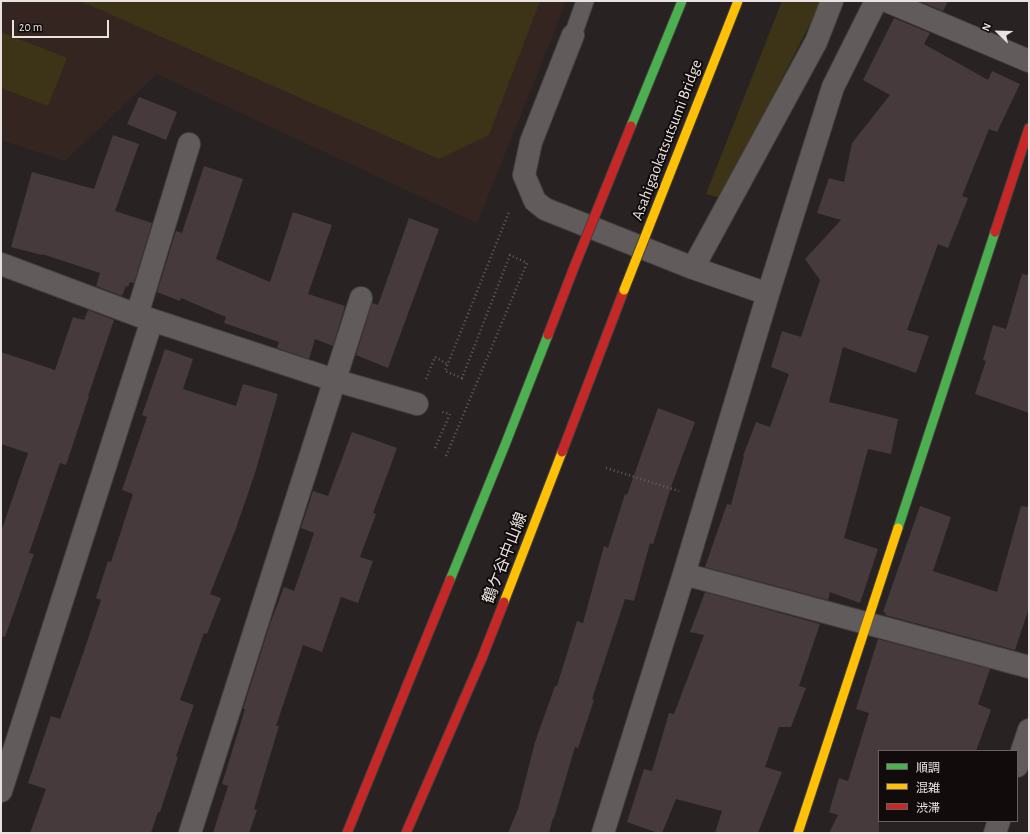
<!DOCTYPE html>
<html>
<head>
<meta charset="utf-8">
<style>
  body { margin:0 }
  #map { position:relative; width:1030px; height:834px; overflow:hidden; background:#282322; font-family:"Alegreya Sans","Noto Sans JP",sans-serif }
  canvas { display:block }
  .frame { position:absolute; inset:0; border:2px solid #e9e2e0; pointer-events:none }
  .legend { position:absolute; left:878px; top:750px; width:140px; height:72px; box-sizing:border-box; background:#110c0b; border:1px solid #676260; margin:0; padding:5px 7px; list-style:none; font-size:12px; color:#e9e2e0 }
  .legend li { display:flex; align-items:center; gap:8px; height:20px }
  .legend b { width:20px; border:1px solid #676260 }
  .north { position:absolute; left:978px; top:12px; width:40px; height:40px; -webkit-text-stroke:3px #110c0b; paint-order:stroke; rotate:293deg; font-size:11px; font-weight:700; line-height:16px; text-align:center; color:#e9e2e0 }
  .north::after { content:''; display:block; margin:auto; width:14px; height:18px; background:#e9e2e0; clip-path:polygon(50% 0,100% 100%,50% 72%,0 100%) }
  .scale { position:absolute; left:12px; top:20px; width:97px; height:18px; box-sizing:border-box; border:2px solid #e9e2e0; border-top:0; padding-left:5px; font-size:12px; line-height:14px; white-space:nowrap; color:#e9e2e0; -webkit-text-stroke:3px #110c0b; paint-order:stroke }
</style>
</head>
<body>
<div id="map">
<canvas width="1030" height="834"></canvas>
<div class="frame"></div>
<ul class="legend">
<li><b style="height:5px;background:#4caf50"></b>順調</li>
<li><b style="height:5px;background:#ffc107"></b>混雑</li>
<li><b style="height:5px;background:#c62828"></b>渋滞</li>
</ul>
<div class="north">N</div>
<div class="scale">20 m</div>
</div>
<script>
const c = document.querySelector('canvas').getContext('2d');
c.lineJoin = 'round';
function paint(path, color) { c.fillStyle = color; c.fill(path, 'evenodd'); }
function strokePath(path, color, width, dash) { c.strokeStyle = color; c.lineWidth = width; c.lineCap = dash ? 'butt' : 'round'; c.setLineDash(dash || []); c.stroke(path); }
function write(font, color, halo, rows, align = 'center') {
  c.font = font + ' "Alegreya Sans","Noto Sans JP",sans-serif'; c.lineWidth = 4; c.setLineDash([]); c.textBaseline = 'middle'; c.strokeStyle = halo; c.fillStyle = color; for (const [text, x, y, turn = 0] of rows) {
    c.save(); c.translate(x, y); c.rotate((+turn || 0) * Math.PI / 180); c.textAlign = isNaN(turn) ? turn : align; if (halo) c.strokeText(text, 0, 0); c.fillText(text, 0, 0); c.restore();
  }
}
const built = new Path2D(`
  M 1,1 L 565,1 L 556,28 L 477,223 L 157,74 L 65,161 L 1,140 Z`);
const green = new Path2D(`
  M 80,1 L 540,1 L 489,135 L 439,159 Z
  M 782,1 L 820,1 L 814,16 L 721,198 L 706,194 Z
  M 1,32 L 67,58 L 48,106 L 1,88 Z`);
const building = new Path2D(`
  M 919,1 L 948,1 L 943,11 Z
  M 894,18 L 930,33 L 924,44 L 988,80 L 992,71 L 1020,84 L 997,132 L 989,129 L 962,196 L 968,198 L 948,248 L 938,244 L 907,330 L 929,336 L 916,373 L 843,347 L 829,402 L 898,419 L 891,454 L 868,449 L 844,538 L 878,549 L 860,603 L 830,592 L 828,600 L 705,567 L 727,504 L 731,505 L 744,456 L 743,456 L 756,422 L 770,427 L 789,374 L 771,367 L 782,331 L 801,337 L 820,280 L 805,259 L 841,220 L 817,213 L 829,178 L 844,182 L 852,143 L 890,95 L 863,80 Z
  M 139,97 L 177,112 L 166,140 L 127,124 Z
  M 113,135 L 139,144 L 115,211 L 152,223 L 134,283 L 130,282 L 128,287 L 126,286 L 122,296 L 96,286 L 100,273 L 42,254 L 42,255 L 11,247 L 32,172 L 94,189 Z
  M 204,166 L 243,179 L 216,259 L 270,282 L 293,212 L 332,225 L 308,294 L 345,306 L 333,346 L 315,339 L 309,359 L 277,348 L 279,342 L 224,323 L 226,317 L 181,298 L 180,301 L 157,292 L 176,231 L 182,233 Z
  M 409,218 L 439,229 L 388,368 L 356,355 L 372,303 L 378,305 Z
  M 1022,274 L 1029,275 L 1029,413 L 975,394 L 986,361 L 983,360 L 993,325 L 1006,329 Z
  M 88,310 L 114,320 L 88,396 L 89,396 L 66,465 L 60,463 L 29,553 L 34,554 L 5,637 L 1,636 L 1,532 L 28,453 L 1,444 L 1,352 L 55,370 L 73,317 L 84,320 Z
  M 165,349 L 193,359 L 183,389 L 236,406 L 243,384 L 278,394 L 255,473 L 235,531 L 210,594 L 221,598 L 207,634 L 204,633 L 180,700 L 194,705 L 176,756 L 178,757 L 160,812 L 158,812 L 151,833 L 30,833 L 46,789 L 28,783 L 51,716 L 60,719 L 85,648 L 101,600 L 96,598 L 108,561 L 111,562 L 133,494 L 122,490 L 147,417 L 142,415 Z
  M 658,408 L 695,422 L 672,484 L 653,544 L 650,543 L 634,601 L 625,599 L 592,699 L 594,700 L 578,748 L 575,747 L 554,818 L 553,818 L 549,833 L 508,833 L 518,809 L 535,742 L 555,686 L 557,686 L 577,621 L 583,623 L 604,546 L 608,548 L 625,494 L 627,495 Z
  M 352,432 L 397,448 L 373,513 L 376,514 L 360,557 L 373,561 L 358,603 L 341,597 L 322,652 L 303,645 L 276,726 L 279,726 L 254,809 L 257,810 L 249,833 L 213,833 L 228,786 L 222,784 L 245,709 L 243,709 L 270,624 L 284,587 L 294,591 L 314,533 L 301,528 L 313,491 L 328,496 Z
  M 920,506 L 951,517 L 933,571 L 997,592 L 1021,506 L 1029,507 L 1029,608 L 1015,650 L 885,615 L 886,613 L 883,612 Z
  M 705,592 L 820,624 L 799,686 L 806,688 L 791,727 L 779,727 L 765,767 L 782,772 L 758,833 L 715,833 L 722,811 L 676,799 L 662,833 L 658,833 L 627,822 L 644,769 L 652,771 L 669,713 L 674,714 L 704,635 L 690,632 Z
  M 878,639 L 990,669 L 978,704 L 991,710 L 976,751 L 879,751 L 879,833 L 829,833 L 838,815 L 829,812 L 839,778 L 848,781 L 869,713 L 856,709 Z`);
const path = new Path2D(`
  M 426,379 L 435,357 L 447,364
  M 435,448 L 450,414 L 442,412
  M 446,456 L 527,263 L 510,255 L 462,378 L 445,371 L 509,212
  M 606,468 L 679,491`);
const lane = new Path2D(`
  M 573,35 L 585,1`);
const street = new Path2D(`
  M 887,1 L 1029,61
  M 573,35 L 531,142 L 524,175 L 535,201 L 545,209 L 693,268 L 768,294 L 833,87 L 876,1
  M 1,264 L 137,315 L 334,380 L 417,404
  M 693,268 L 816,42 L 832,1
  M 137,315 L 189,144
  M 684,574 L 1029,667
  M 1017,766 L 1029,730
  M 1,791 L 152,320
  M 190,833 L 361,298
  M 603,833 L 684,574 L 768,294
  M 995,833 L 999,821`);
const fast = new Path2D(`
  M 898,528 L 995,232
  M 450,580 L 505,445 L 548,335`);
const slow = new Path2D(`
  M 504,602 L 562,452
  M 798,833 L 898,528`);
const jam = new Path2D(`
  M 995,232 L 1029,128
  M 548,335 L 573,270
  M 562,452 L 624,290
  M 347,833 L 450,580
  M 406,833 L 482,658 L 504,602`);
const fastBridge = new Path2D(`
  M 631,126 L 682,1`);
const slowBridge = new Path2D(`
  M 624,290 L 738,1`);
const jamBridge = new Path2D(`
  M 573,270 L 631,126`);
const streetNames = [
  ["Asahigaokatsutsumi Bridge",667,140,-69],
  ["鶴ケ谷中山線",505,558,-69]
];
paint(built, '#342521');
paint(green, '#3d3317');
paint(building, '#463a3c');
strokePath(lane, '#44403e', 19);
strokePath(street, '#44403e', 24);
strokePath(fast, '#44403e', 11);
strokePath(slow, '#44403e', 11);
strokePath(jam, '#44403e', 11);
strokePath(path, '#645f5f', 2.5, [1, 3]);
strokePath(lane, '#615c5b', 17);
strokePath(street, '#615c5b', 22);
strokePath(fast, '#4caf50', 9);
strokePath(slow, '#ffc107', 9);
strokePath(jam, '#c62828', 9);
strokePath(fastBridge, '#44403e', 11, []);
strokePath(slowBridge, '#44403e', 11, []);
strokePath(jamBridge, '#44403e', 11, []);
strokePath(fastBridge, '#4caf50', 9);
strokePath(slowBridge, '#ffc107', 9);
strokePath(jamBridge, '#c62828', 9);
write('16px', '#e9e2e0', '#110c0b', streetNames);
</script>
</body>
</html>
